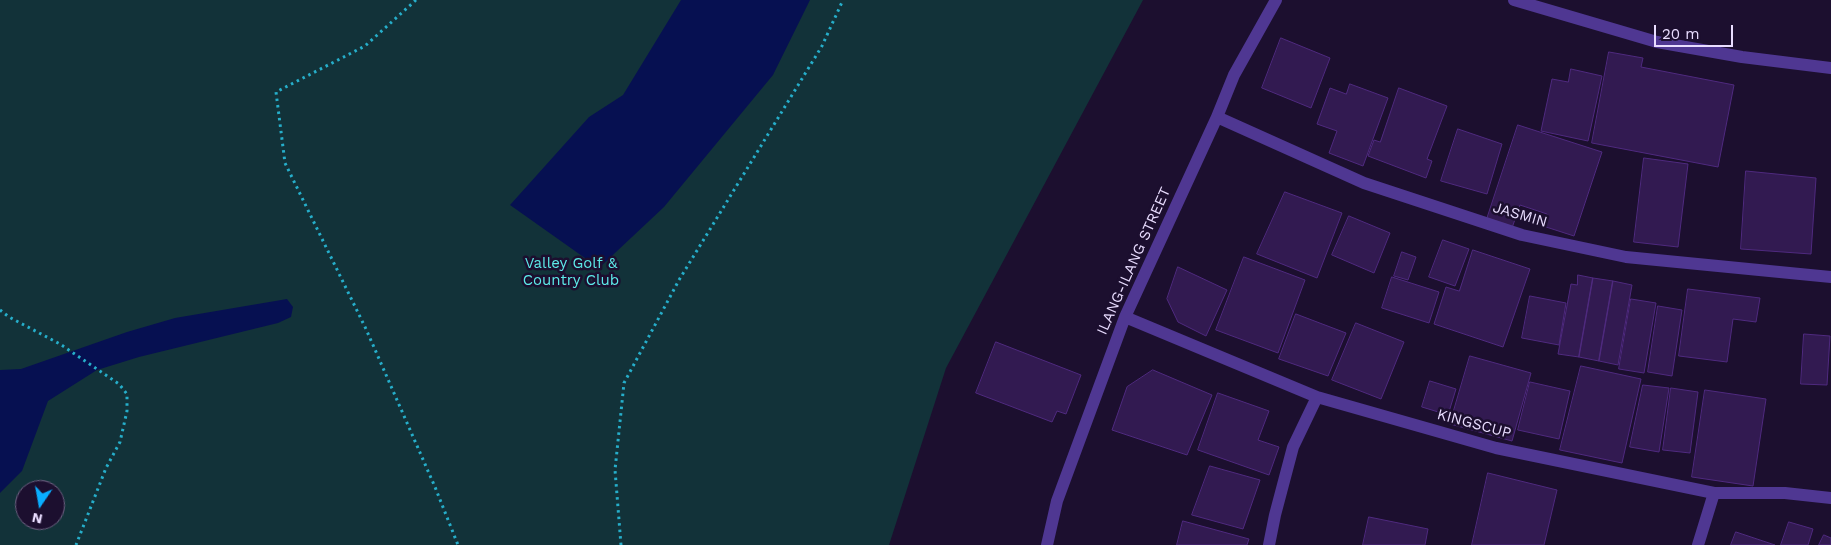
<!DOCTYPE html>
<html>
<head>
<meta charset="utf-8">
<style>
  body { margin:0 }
  #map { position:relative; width:1831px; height:545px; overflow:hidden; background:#1c0f2f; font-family:"Work Sans",sans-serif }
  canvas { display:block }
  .north { position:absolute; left:15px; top:480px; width:50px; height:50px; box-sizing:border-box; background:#1c0f2f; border:1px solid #6e6182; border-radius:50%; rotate:192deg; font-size:14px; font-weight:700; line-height:20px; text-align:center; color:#e9ddff }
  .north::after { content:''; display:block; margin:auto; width:18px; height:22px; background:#09adff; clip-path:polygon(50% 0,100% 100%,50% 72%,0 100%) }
  .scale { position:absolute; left:1654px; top:25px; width:79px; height:22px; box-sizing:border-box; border:2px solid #e9ddff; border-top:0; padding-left:6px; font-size:15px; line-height:18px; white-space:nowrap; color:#e9ddff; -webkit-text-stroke:4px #1c0f2f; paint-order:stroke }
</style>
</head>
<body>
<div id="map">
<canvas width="1831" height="545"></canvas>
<div class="north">N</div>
<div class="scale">20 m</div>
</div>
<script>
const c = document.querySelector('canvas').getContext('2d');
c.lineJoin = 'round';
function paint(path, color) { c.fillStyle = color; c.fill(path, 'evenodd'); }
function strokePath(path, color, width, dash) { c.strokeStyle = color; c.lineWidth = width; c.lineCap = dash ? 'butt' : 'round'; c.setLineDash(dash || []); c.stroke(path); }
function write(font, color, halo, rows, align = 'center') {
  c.font = font + ' "Work Sans",sans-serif'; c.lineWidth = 5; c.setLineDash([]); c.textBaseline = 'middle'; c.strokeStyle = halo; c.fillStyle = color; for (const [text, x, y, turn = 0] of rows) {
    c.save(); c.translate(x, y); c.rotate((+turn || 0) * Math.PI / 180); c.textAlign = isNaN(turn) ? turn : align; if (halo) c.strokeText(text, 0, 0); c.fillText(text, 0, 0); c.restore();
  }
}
const green = new Path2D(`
  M 0,0 L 1143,0 L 946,368 L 889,545 L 0,545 ZM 25,490 L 55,490 L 55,520 L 25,520 Z`);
const water = new Path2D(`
  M 681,0 L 810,0 L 773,75 L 664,207 L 599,268 L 510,205 L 589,117 L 623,95 Z
  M 287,299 L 293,307 L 291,317 L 278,323 L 139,357 L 97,370 L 48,401 L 22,471 L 0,493 L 0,370 L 21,369 L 127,332 L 175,318 Z`);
const building = new Path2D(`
  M 1281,38 L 1330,58 L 1311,108 L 1262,88 Z
  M 1609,52 L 1643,58 L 1641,67 L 1734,85 L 1718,167 L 1592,143 Z
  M 1571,69 L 1602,76 L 1588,141 L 1541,131 L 1552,79 L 1568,82 Z
  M 1350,84 L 1388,98 L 1363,166 L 1329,153 L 1337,131 L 1317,124 L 1330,88 L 1346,94 Z
  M 1399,88 L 1447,106 L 1427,159 L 1432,161 L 1426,178 L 1368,156 L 1374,140 L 1380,142 Z
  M 1518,125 L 1602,152 L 1574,236 L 1543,226 L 1547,214 L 1520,205 L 1512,228 L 1487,219 Z
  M 1458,129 L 1502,144 L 1487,194 L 1441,181 Z
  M 1644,158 L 1688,164 L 1678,247 L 1634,242 Z
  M 1746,171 L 1816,178 L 1811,254 L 1741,249 Z
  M 1285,192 L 1342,213 L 1317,278 L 1257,254 Z
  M 1349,216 L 1390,233 L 1374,273 L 1332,255 Z
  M 1443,240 L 1469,249 L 1455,286 L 1429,277 Z
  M 1473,250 L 1530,269 L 1503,347 L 1434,324 L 1446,287 L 1459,291 Z
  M 1402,252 L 1416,257 L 1408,280 L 1394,276 Z
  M 1244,257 L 1305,280 L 1278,353 L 1216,330 Z
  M 1178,267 L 1227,290 L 1206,336 L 1178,322 L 1167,299 Z
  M 1578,275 L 1593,278 L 1579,357 L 1558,354 L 1571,284 L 1577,285 Z
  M 1392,277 L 1439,292 L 1429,323 L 1382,308 Z
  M 1593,278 L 1613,281 L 1599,361 L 1579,357 Z
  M 1613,281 L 1632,285 L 1618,365 L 1599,361 Z
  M 1688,289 L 1760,298 L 1756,322 L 1733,319 L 1727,362 L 1679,356 Z
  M 1530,296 L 1566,303 L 1559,345 L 1522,338 Z
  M 1631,299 L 1656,303 L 1644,373 L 1619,369 Z
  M 1658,306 L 1682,310 L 1672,376 L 1648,372 Z
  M 1296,314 L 1346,333 L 1328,376 L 1279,359 Z
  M 1356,323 L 1404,342 L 1381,399 L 1332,380 Z
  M 1804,334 L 1830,336 L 1827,385 L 1801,384 Z
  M 996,342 L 1081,375 L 1066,414 L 1057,411 L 1052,422 L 976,393 Z
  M 1470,356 L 1531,373 L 1512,441 L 1450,424 Z
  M 1581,366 L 1641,379 L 1622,463 L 1560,450 Z
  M 1153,370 L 1212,395 L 1187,455 L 1112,430 L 1127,387 Z
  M 1430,381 L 1456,389 L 1448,415 L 1422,407 Z
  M 1530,382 L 1570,391 L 1559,439 L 1518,430 Z
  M 1643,385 L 1669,388 L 1659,452 L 1630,447 Z
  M 1671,388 L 1698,392 L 1690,453 L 1663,450 Z
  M 1705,390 L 1766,399 L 1753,486 L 1692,477 Z
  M 1218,393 L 1269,411 L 1258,440 L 1279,447 L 1269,475 L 1198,450 Z
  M 1210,466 L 1260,480 L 1243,529 L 1192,515 Z
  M 1488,473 L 1557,490 L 1544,545 L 1472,545 Z
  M 1369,517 L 1428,529 L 1425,545 L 1363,545 Z
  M 1183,521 L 1249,539 L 1247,545 L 1177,545 Z
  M 1789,522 L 1813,529 L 1808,545 L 1781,545 Z
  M 1736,532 L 1775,545 L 1731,545 Z
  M 1824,535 L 1831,538 L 1831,545 L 1819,545 Z`);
const path = new Path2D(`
  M 416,0 L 365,46 L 276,92 L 285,163 L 366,329 L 435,487 L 458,545
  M 0,310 L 9,317 L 60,344 L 119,384 L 127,394 L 127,411 L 120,442 L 106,468 L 76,545
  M 621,545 L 615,470 L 624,383 L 679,280 L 822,46 L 843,0`);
const minor = new Path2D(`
  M 1514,0 L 1657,42 L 1742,57 L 1831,68
  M 1217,117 L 1364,183 L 1522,235 L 1626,257 L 1831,277
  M 1125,317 L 1317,397 L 1496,448 L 1714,493 L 1785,493 L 1831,498
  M 1047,545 L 1057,501 L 1125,317 L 1217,117 L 1234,75 L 1276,0
  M 1269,545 L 1275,515 L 1293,447 L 1317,397
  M 1698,545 L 1714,493`);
const streetNames = [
  ["JASMIN",1520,215,16],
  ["ILANG-ILANG STREET",1134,261,-66],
  ["KINGSCUP",1474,424,15]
];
const parkNames = [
  ["Valley Golf &",571,264],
  ["Country Club",571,281]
];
paint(green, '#123239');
paint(water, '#061051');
paint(building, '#321a51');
strokePath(building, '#4f2a7f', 1);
strokePath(path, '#26aeca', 3, [2.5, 4]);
strokePath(minor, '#4f3792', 12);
write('15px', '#e9ddff', '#1c0f2f', streetNames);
write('15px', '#5debe9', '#1c0f2f', parkNames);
</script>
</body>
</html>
